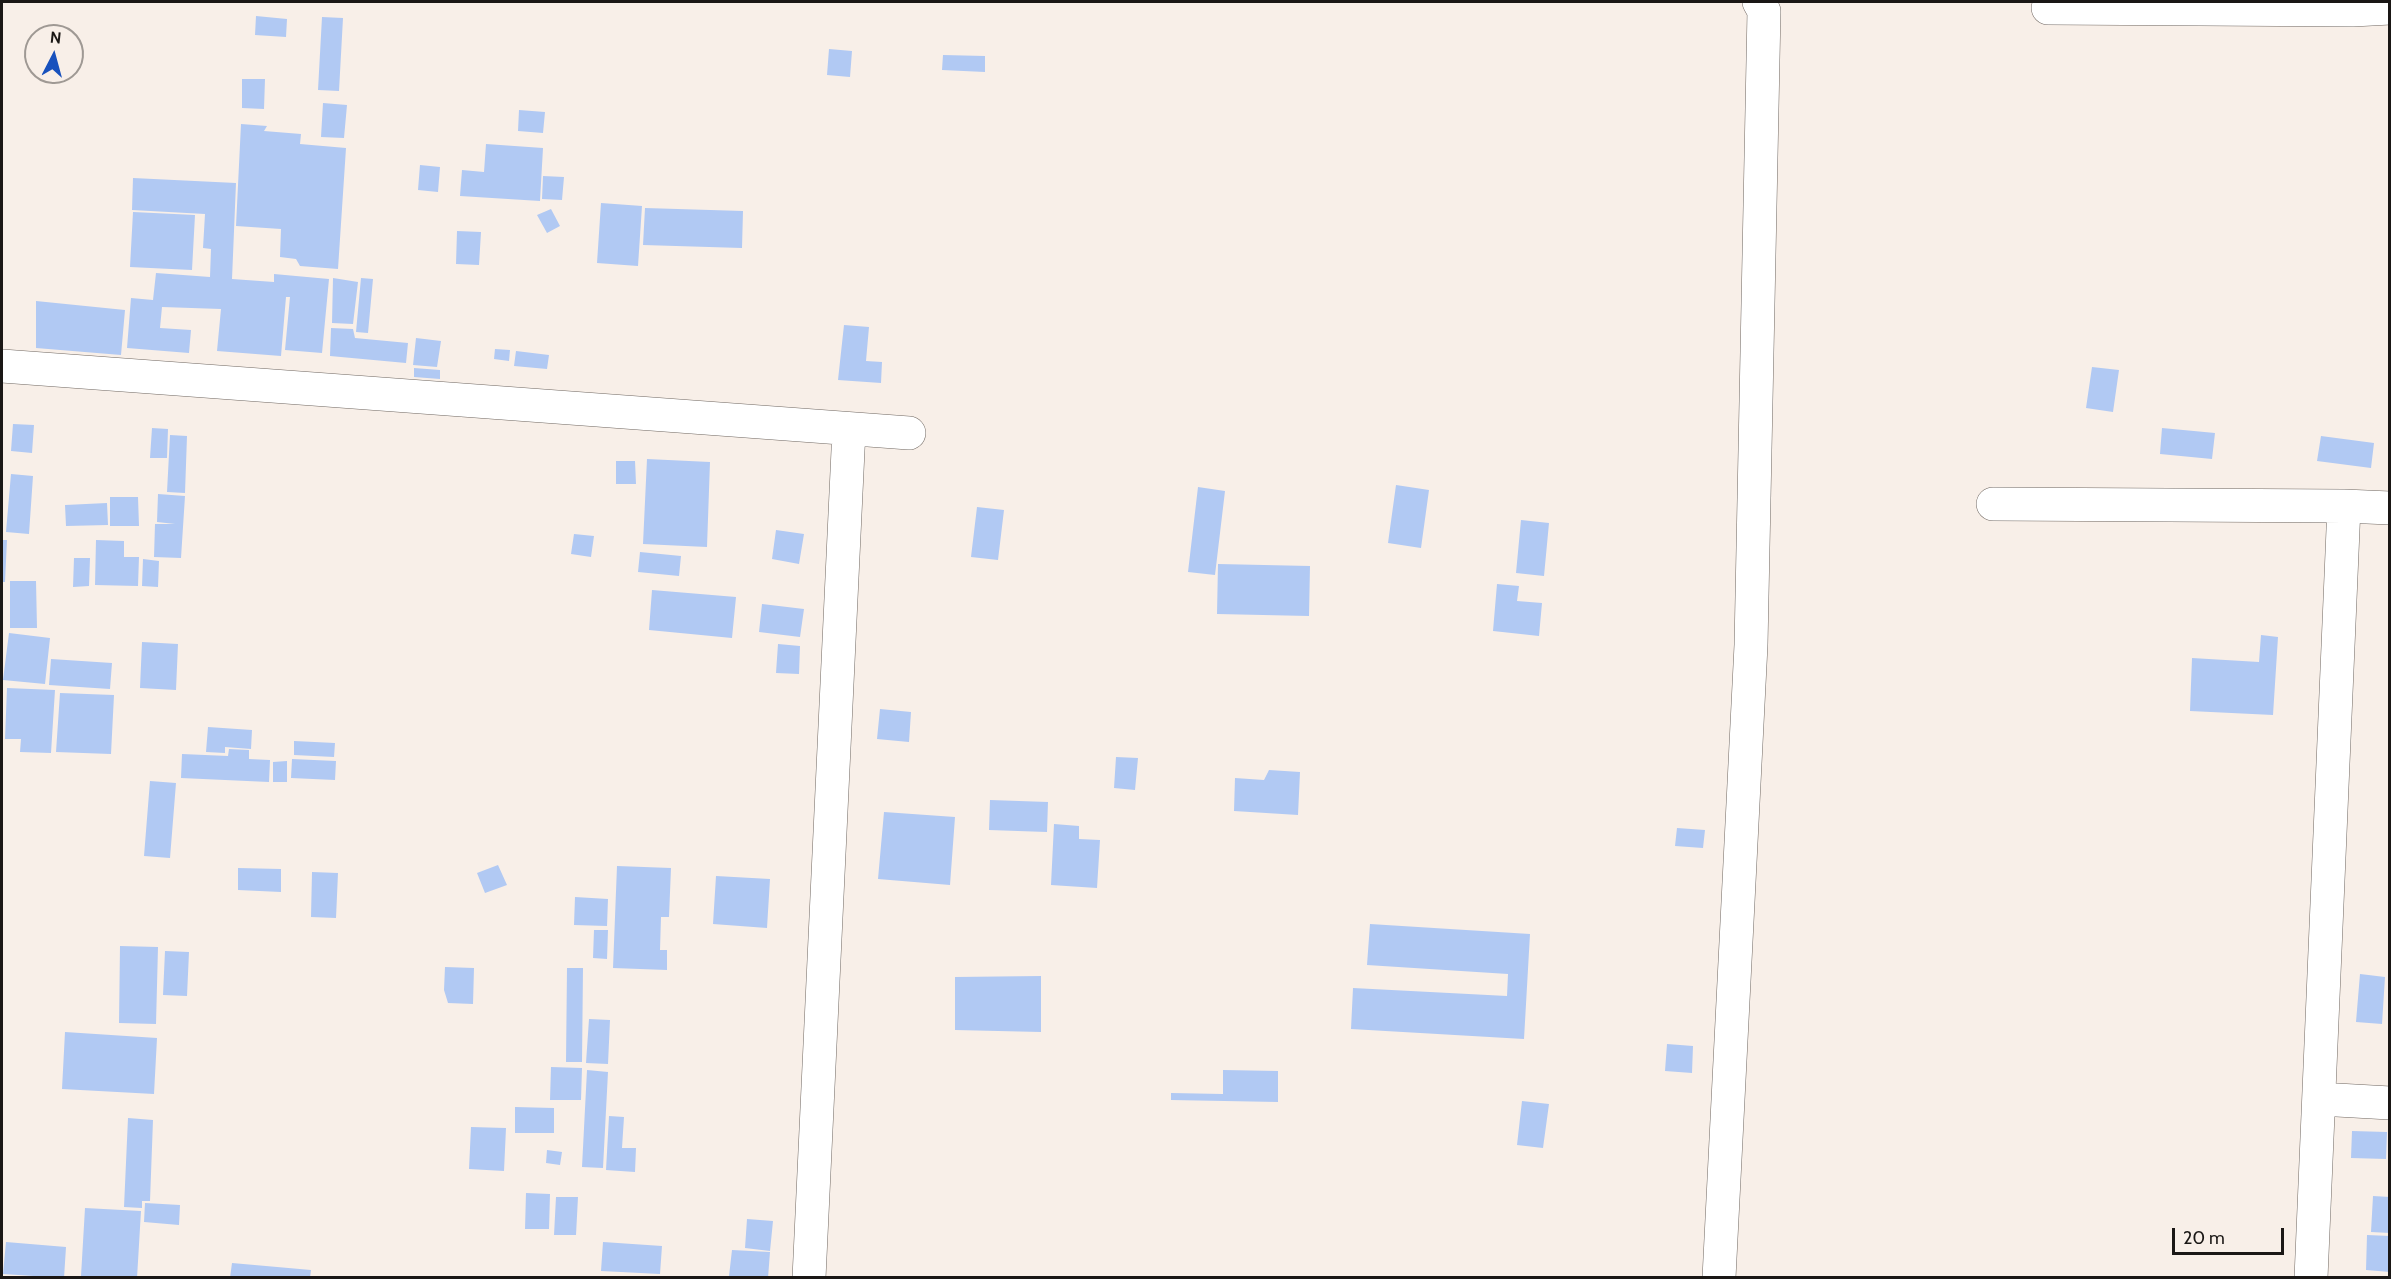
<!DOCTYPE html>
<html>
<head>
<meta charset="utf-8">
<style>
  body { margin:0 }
  #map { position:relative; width:2391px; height:1279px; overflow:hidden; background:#f8efe8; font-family:Cabin,sans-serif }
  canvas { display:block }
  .frame { position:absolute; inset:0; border:3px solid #1a1715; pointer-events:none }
  .north { position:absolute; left:24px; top:24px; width:60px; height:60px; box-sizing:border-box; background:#f8efe8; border:2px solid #9f9994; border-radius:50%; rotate:6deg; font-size:16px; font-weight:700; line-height:24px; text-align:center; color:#1a1715 }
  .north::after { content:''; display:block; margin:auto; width:21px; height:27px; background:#1851bd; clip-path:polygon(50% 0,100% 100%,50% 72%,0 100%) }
  .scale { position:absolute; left:2172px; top:1228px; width:112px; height:27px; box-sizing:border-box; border:3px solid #1a1715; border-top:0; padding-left:8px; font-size:18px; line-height:21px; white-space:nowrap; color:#1a1715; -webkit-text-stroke:4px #f8efe8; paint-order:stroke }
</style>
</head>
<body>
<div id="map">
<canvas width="2391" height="1279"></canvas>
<div class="frame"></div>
<div class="north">N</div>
<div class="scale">20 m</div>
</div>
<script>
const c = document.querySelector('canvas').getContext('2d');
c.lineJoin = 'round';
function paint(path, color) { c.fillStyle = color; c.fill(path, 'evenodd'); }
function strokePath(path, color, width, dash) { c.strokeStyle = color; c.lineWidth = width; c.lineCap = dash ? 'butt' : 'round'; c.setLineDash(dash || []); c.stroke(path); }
const building = new Path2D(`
  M 256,16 L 287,19 L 286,37 L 255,35 Z
  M 322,17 L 343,18 L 339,91 L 318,90 Z
  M 829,49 L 852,51 L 850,77 L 827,75 Z
  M 943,55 L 985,56 L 985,72 L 942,70 Z
  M 242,79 L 265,79 L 264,109 L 242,108 Z
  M 323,103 L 347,105 L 344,138 L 321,137 Z
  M 519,110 L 545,112 L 543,133 L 518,131 Z
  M 241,124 L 267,126 L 264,131 L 301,134 L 300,144 L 346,148 L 338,269 L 300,266 L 296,259 L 280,257 L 281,229 L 236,226 Z
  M 486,144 L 543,148 L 540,201 L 460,196 L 462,170 L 484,172 Z
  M 420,165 L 440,167 L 438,192 L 418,190 Z
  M 543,176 L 564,177 L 562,200 L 542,199 Z
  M 133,178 L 236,183 L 232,279 L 274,282 L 274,274 L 329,279 L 322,353 L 285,350 L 290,297 L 286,297 L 281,356 L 217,351 L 221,309 L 162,307 L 160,328 L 191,330 L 189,353 L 127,348 L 131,298 L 153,300 L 156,273 L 210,277 L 211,249 L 203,248 L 205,214 L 132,210 Z
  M 601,203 L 642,206 L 638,266 L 597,263 Z
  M 645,208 L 743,211 L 742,248 L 643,245 Z
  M 551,209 L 560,226 L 547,233 L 537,215 Z
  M 133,212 L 195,215 L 192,270 L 130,267 Z
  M 457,231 L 481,232 L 479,265 L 456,264 Z
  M 333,278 L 358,282 L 353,324 L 332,323 Z
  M 361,278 L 373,279 L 368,333 L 356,332 Z
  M 36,301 L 125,310 L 121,355 L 36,348 Z
  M 844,325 L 869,327 L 866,361 L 882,362 L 881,383 L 838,380 Z
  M 331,328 L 353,329 L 355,338 L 408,343 L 406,363 L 330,356 Z
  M 416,338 L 441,341 L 437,367 L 413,365 Z
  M 495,349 L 510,350 L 509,361 L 494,359 Z
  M 516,351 L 549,355 L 547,369 L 514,366 Z
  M 2092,367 L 2119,370 L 2113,412 L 2086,408 Z
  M 414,368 L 440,370 L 440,379 L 414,377 Z
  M 13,424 L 34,425 L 32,453 L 11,451 Z
  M 152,428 L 168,429 L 167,458 L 150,458 Z
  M 2162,428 L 2215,433 L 2212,459 L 2160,454 Z
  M 170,435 L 187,436 L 185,493 L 167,492 Z
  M 2321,436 L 2374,443 L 2371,468 L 2317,461 Z
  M 647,459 L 710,462 L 707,547 L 643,544 Z
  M 616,461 L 635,461 L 636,484 L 616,484 Z
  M 11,474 L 33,476 L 29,534 L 6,532 Z
  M 1396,485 L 1429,490 L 1421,548 L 1388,543 Z
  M 1198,487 L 1225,491 L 1215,575 L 1188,572 Z
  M 158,494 L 185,496 L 181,558 L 154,557 L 155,524 L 175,524 L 157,522 Z
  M 110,497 L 138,497 L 139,526 L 110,526 Z
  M 107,503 L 108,525 L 66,526 L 65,505 Z
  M 977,507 L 1004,510 L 998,560 L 971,557 Z
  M 1521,520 L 1549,523 L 1544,576 L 1516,573 Z
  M 776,530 L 804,534 L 799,564 L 772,559 Z
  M 574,534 L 594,536 L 591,557 L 571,554 Z
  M 2,540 L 7,540 L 5,582 L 2,582 Z
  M 96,540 L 124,541 L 124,557 L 139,557 L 138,586 L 95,585 Z
  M 640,552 L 681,556 L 679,576 L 638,572 Z
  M 74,558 L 90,558 L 89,586 L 73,587 Z
  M 143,559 L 159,561 L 158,587 L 142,586 Z
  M 1218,564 L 1310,566 L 1309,616 L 1217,614 Z
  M 10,581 L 36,581 L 37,628 L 10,628 Z
  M 1497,584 L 1519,586 L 1517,601 L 1542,603 L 1539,636 L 1493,631 Z
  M 652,590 L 736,597 L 732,638 L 649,630 Z
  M 762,604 L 804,609 L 800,637 L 759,632 Z
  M 9,633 L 50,638 L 45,684 L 3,680 Z
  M 2261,635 L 2278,637 L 2273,715 L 2190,711 L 2192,658 L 2259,662 Z
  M 142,642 L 178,644 L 176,690 L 140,688 Z
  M 778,644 L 800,646 L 799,674 L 776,673 Z
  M 51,659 L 112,663 L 110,689 L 49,685 Z
  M 7,688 L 55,690 L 51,753 L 20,752 L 21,739 L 5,739 Z
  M 60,693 L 114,695 L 111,754 L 56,752 Z
  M 880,709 L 911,712 L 909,742 L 877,739 Z
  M 208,727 L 252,730 L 251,749 L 225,747 L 225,753 L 206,752 Z
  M 294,741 L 335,743 L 334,757 L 294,755 Z
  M 229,749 L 249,750 L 249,759 L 270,760 L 269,782 L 181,778 L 182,754 L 228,756 Z
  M 1116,757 L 1138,758 L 1135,790 L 1114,788 Z
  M 292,759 L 336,761 L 335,780 L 291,778 Z
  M 287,761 L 287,782 L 273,782 L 273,762 Z
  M 1269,770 L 1300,772 L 1298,815 L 1234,811 L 1235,778 L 1264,780 Z
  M 150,781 L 176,783 L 170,858 L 144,856 Z
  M 990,800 L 1048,802 L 1047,832 L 989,830 Z
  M 884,812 L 955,817 L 950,885 L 878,879 Z
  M 1054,824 L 1079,826 L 1079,839 L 1100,840 L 1097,888 L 1051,885 Z
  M 1677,828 L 1705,830 L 1703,848 L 1675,846 Z
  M 498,865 L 507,885 L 485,893 L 477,873 Z
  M 617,866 L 671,868 L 669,917 L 661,917 L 660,950 L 667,950 L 667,970 L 613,968 Z
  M 238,868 L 281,869 L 281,892 L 238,890 Z
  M 312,872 L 338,873 L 336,918 L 311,917 Z
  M 716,876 L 770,879 L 767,928 L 713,924 Z
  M 575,897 L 608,899 L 607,926 L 574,925 Z
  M 1370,924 L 1530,934 L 1524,1039 L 1351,1029 L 1353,988 L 1507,996 L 1508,974 L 1367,965 Z
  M 594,930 L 608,930 L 607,959 L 593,958 Z
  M 120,946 L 158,947 L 156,1024 L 119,1023 Z
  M 165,951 L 189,952 L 187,996 L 163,995 Z
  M 445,967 L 474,968 L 473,1004 L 448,1003 L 444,990 Z
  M 567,968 L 583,968 L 582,1062 L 566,1062 Z
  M 2360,974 L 2385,977 L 2382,1024 L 2356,1022 Z
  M 1041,976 L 1041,1032 L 955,1030 L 955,977 Z
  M 589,1019 L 610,1020 L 608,1064 L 586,1063 Z
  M 65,1032 L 157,1038 L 154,1094 L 62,1089 Z
  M 1667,1044 L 1693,1046 L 1692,1073 L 1665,1071 Z
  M 551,1067 L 582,1068 L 581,1100 L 550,1100 Z
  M 587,1070 L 608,1072 L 603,1168 L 582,1167 Z
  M 1223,1070 L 1278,1071 L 1278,1102 L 1171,1100 L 1171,1093 L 1223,1094 Z
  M 1522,1101 L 1549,1104 L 1543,1148 L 1517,1145 Z
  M 515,1107 L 554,1108 L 554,1133 L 515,1133 Z
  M 609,1116 L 624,1117 L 622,1148 L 636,1148 L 635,1172 L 606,1170 Z
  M 128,1118 L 153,1120 L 150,1201 L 142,1201 L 142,1208 L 124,1207 Z
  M 471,1127 L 506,1128 L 504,1171 L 469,1169 Z
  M 2352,1131 L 2387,1132 L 2386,1159 L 2351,1158 Z
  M 547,1150 L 562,1152 L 560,1165 L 546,1163 Z
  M 526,1193 L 550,1194 L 549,1229 L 525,1229 Z
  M 2373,1196 L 2390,1197 L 2390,1233 L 2371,1232 Z
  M 556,1197 L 578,1197 L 576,1235 L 554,1235 Z
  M 145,1203 L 180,1205 L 179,1225 L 144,1222 Z
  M 85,1208 L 141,1211 L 137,1278 L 81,1276 Z
  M 747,1219 L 773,1221 L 770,1251 L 745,1248 Z
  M 2367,1235 L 2390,1236 L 2390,1272 L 2366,1270 Z
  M 6,1242 L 66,1247 L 64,1278 L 3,1274 Z
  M 603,1242 L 662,1246 L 660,1274 L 601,1271 Z
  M 732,1250 L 770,1252 L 768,1278 L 729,1276 Z
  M 232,1263 L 311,1270 L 310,1278 L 230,1278 Z`);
const street = new Path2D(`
  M 2048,8 L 2353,10 L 2390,8
  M 2,366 L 909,433
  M 1993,504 L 2344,506 L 2390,508
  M 2319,1099 L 2390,1103
  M 809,1278 L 849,429
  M 1719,1278 L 1751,645 L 1764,11 L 1759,2
  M 2311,1278 L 2344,506`);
paint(building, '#b1c9f3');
strokePath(street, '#706862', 34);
strokePath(street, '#fff', 33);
</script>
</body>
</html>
